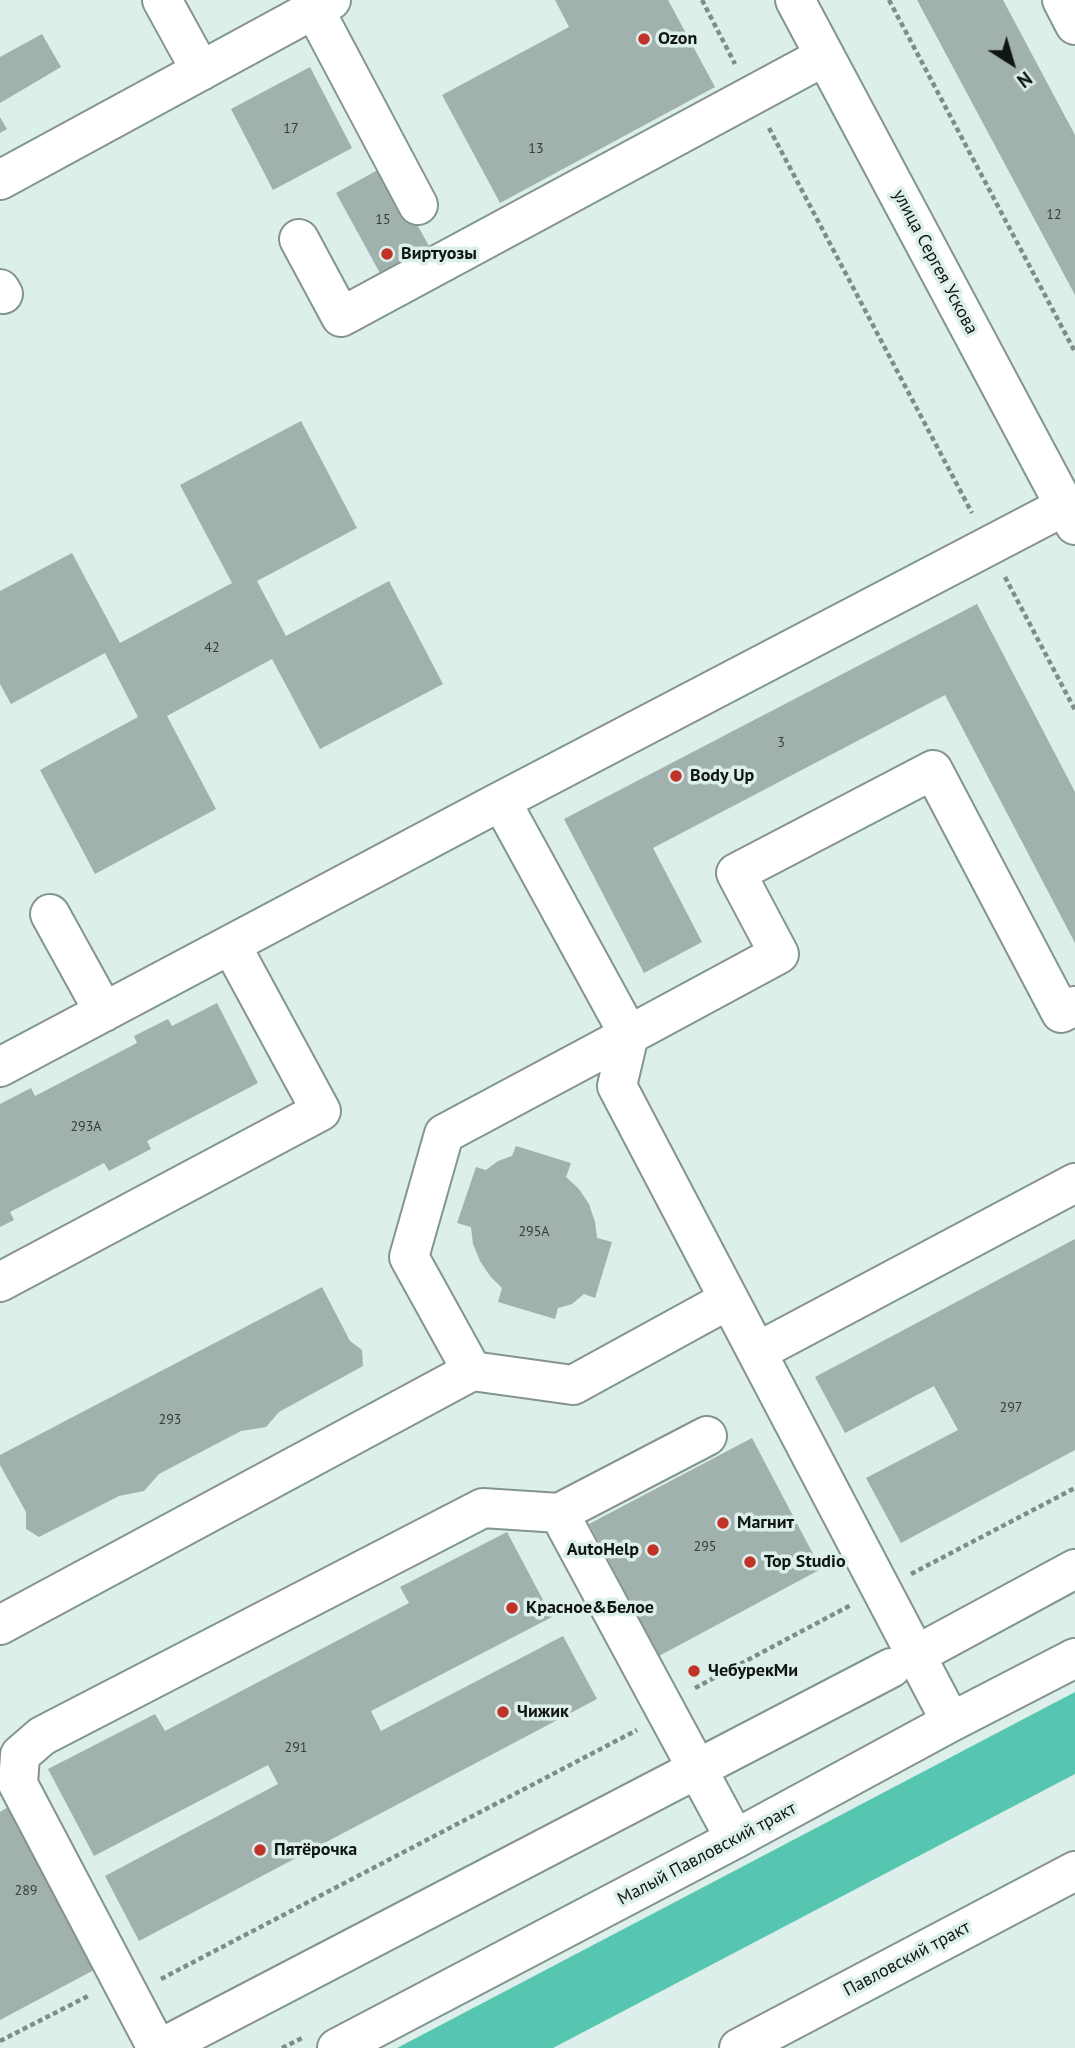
<!DOCTYPE html>
<html>
<head>
<meta charset="utf-8">
<style>
  body { margin:0 }
  #map { position:relative; width:1075px; height:2048px; overflow:hidden; background:#ddefea; font-family:"PT Sans",sans-serif }
  canvas { display:block }
  .north { position:absolute; left:977px; top:28px; width:70px; height:70px; -webkit-text-stroke:5px #ddefea; paint-order:stroke; rotate:143deg; font-size:19px; font-weight:700; line-height:28px; text-align:center; color:#101615 }
  .north::after { content:''; display:block; margin:auto; width:24px; height:32px; background:#101615; clip-path:polygon(50% 0,100% 100%,50% 72%,0 100%) }
</style>
</head>
<body>
<div id="map">
<canvas width="1075" height="2048"></canvas>
<div class="north">N</div>
</div>
<script>
const c = document.querySelector('canvas').getContext('2d');
c.lineJoin = 'round';
function paint(path, color) { c.fillStyle = color; c.fill(path, 'evenodd'); }
function strokePath(path, color, width, dash) { c.strokeStyle = color; c.lineWidth = width; c.lineCap = dash ? 'butt' : 'round'; c.setLineDash(dash || []); c.stroke(path); }
function write(font, color, halo, rows, align = 'center') {
  c.font = font + ' "PT Sans",sans-serif'; c.lineWidth = 7; c.setLineDash([]); c.textBaseline = 'middle'; c.strokeStyle = halo; c.fillStyle = color; for (const [text, x, y, turn = 0] of rows) {
    c.save(); c.translate(x, y); c.rotate((+turn || 0) * Math.PI / 180); c.textAlign = isNaN(turn) ? turn : align; if (halo) c.strokeText(text, 0, 0); c.fillText(text, 0, 0); c.restore();
  }
}
const forest = new Path2D(`
  M 1075,1692 L 1075,1774 L 553,2048 L 397,2048 Z`);
const building = new Path2D(`
  M 555,0 L 668,0 L 715,87 L 500,203 L 442,95 L 569,27 Z
  M 917,0 L 1003,0 L 1075,135 L 1075,295 Z
  M 42,34 L 61,67 L 0,103 L 0,57 Z
  M 310,67 L 352,148 L 273,190 L 231,109 Z
  M 0,117 L 7,129 L 0,133 Z
  M 385,166 L 430,248 L 381,275 L 336,193 Z
  M 301,421 L 357,528 L 257,581 L 286,636 L 389,581 L 443,684 L 320,749 L 272,659 L 167,716 L 216,809 L 95,874 L 40,770 L 138,717 L 105,653 L 11,704 L 0,684 L 0,591 L 72,553 L 120,643 L 232,583 L 180,485 Z
  M 977,604 L 1075,792 L 1075,943 L 945,695 L 653,848 L 702,942 L 644,973 L 564,819 Z
  M 217,1003 L 258,1083 L 147,1141 L 151,1149 L 109,1171 L 104,1163 L 10,1212 L 14,1220 L 0,1227 L 0,1104 L 31,1088 L 35,1096 L 137,1043 L 134,1036 L 168,1019 L 172,1026 Z
  M 516,1146 L 571,1163 L 566,1177 L 579,1189 L 589,1204 L 595,1222 L 597,1238 L 612,1242 L 595,1298 L 584,1294 L 572,1304 L 558,1308 L 555,1319 L 498,1302 L 502,1288 L 490,1276 L 480,1261 L 473,1244 L 471,1227 L 457,1223 L 476,1167 L 486,1170 L 498,1161 L 512,1156 Z
  M 1075,1239 L 1075,1450 L 901,1543 L 866,1478 L 958,1430 L 934,1386 L 845,1433 L 815,1377 Z
  M 322,1287 L 350,1341 L 362,1350 L 363,1366 L 279,1412 L 266,1427 L 241,1431 L 159,1474 L 144,1491 L 119,1496 L 39,1537 L 26,1529 L 26,1512 L 0,1465 L 0,1455 Z
  M 752,1438 L 821,1569 L 659,1656 L 589,1524 Z
  M 507,1532 L 552,1617 L 371,1711 L 381,1731 L 563,1636 L 597,1699 L 139,1941 L 105,1876 L 278,1784 L 268,1765 L 94,1856 L 48,1769 L 155,1714 L 165,1731 L 409,1603 L 400,1587 Z
  M 8,1807 L 94,1970 L 0,2020 L 0,1812 Z`);
const path = new Path2D(`
  M 702,0 L 735,64
  M 889,0 L 1075,352
  M 769,128 L 972,513
  M 1005,577 L 1075,710
  M 911,1574 L 1075,1488
  M 695,1688 L 851,1605
  M 161,1979 L 637,1730
  M 0,2041 L 88,1996
  M 282,2048 L 304,2037`);
const minor = new Path2D(`
  M 162,0 L 201,71
  M 795,0 L 1075,525
  M 1062,0 L 1075,25
  M 314,9 L 418,205
  M 0,180 L 331,0
  M 299,239 L 341,317 L 825,56
  M 0,289 L 3,294
  M 1065,506 L 501,801 L 629,1035 L 779,954 L 736,873 L 933,770 L 1061,1013 L 1075,1006
  M 50,914 L 104,1012
  M 629,1035 L 617,1086 L 951,1722
  M 0,1067 L 501,801
  M 0,1282 L 321,1111 L 231,945
  M 757,1352 L 1075,1183
  M 472,1371 L 573,1385 L 728,1300
  M 707,1436 L 559,1513 L 735,1839
  M 0,1625 L 472,1371 L 409,1257 L 444,1134 L 629,1035
  M 916,1655 L 1075,1569
  M 157,2048 L 18,1784 L 20,1755 L 42,1736 L 483,1508 L 559,1513
  M 161,2048 L 891,1668
  M 337,2048 L 735,1839 L 951,1722 L 1075,1658`);
const major = new Path2D(`
  M 739,2048 L 1075,1871`);
const markers = [
  [644,39,7,"#c13328"],
  [387,254,7,"#c13328"],
  [676,776,7,"#c13328"],
  [723,1523,7,"#c13328"],
  [653,1550,7,"#c13328"],
  [750,1562,7,"#c13328"],
  [512,1608,7,"#c13328"],
  [694,1671,7,"#c13328"],
  [503,1712,7,"#c13328"],
  [260,1850,7,"#c13328"]
];
const numberNames = [
  ["17",291,129],
  ["13",536,149],
  ["12",1054,215],
  ["15",383,220],
  ["42",212,648],
  ["3",781,743],
  ["293А",86,1127],
  ["295А",534,1232],
  ["297",1011,1408],
  ["293",170,1420],
  ["295",705,1547],
  ["291",296,1748],
  ["289",26,1891]
];
const poiNames = [
  ["Ozon",658,39],
  ["Виртуозы",401,254],
  ["Body Up",690,776],
  ["Магнит",737,1523],
  ["AutoHelp",639,1550,"right"],
  ["Top Studio",764,1562],
  ["Красное&Белое",526,1608],
  ["ЧебурекМи",708,1671],
  ["Чижик",517,1712],
  ["Пятёрочка",274,1850]
];
const streetNames = [
  ["улица Сергея Ускова",935,262,62],
  ["Малый Павловский тракт",707,1854,-28],
  ["Павловский тракт",907,1959,-28]
];
paint(forest, '#57c6b1');
paint(building, '#a1b1ad');
strokePath(minor, '#849490', 42);
strokePath(major, '#849490', 42);
strokePath(path, '#7f8c88', 4.5, [5, 3.5]);
strokePath(minor, '#fff', 38);
strokePath(major, '#fff', 38);
for (const [x, y, r, color] of markers) { const dot = new Path2D(); dot.arc(x, y, r, 0, 2 * Math.PI); c.fillStyle = color; c.fill(dot); strokePath(dot, '#ddefea', 2.5); }
write('14px', '#343d3b', null, numberNames);
write('bold 18px', '#101615', '#ddefea', poiNames, 'left');
write('18px', '#101615', '#ddefea', streetNames);
</script>
</body>
</html>
